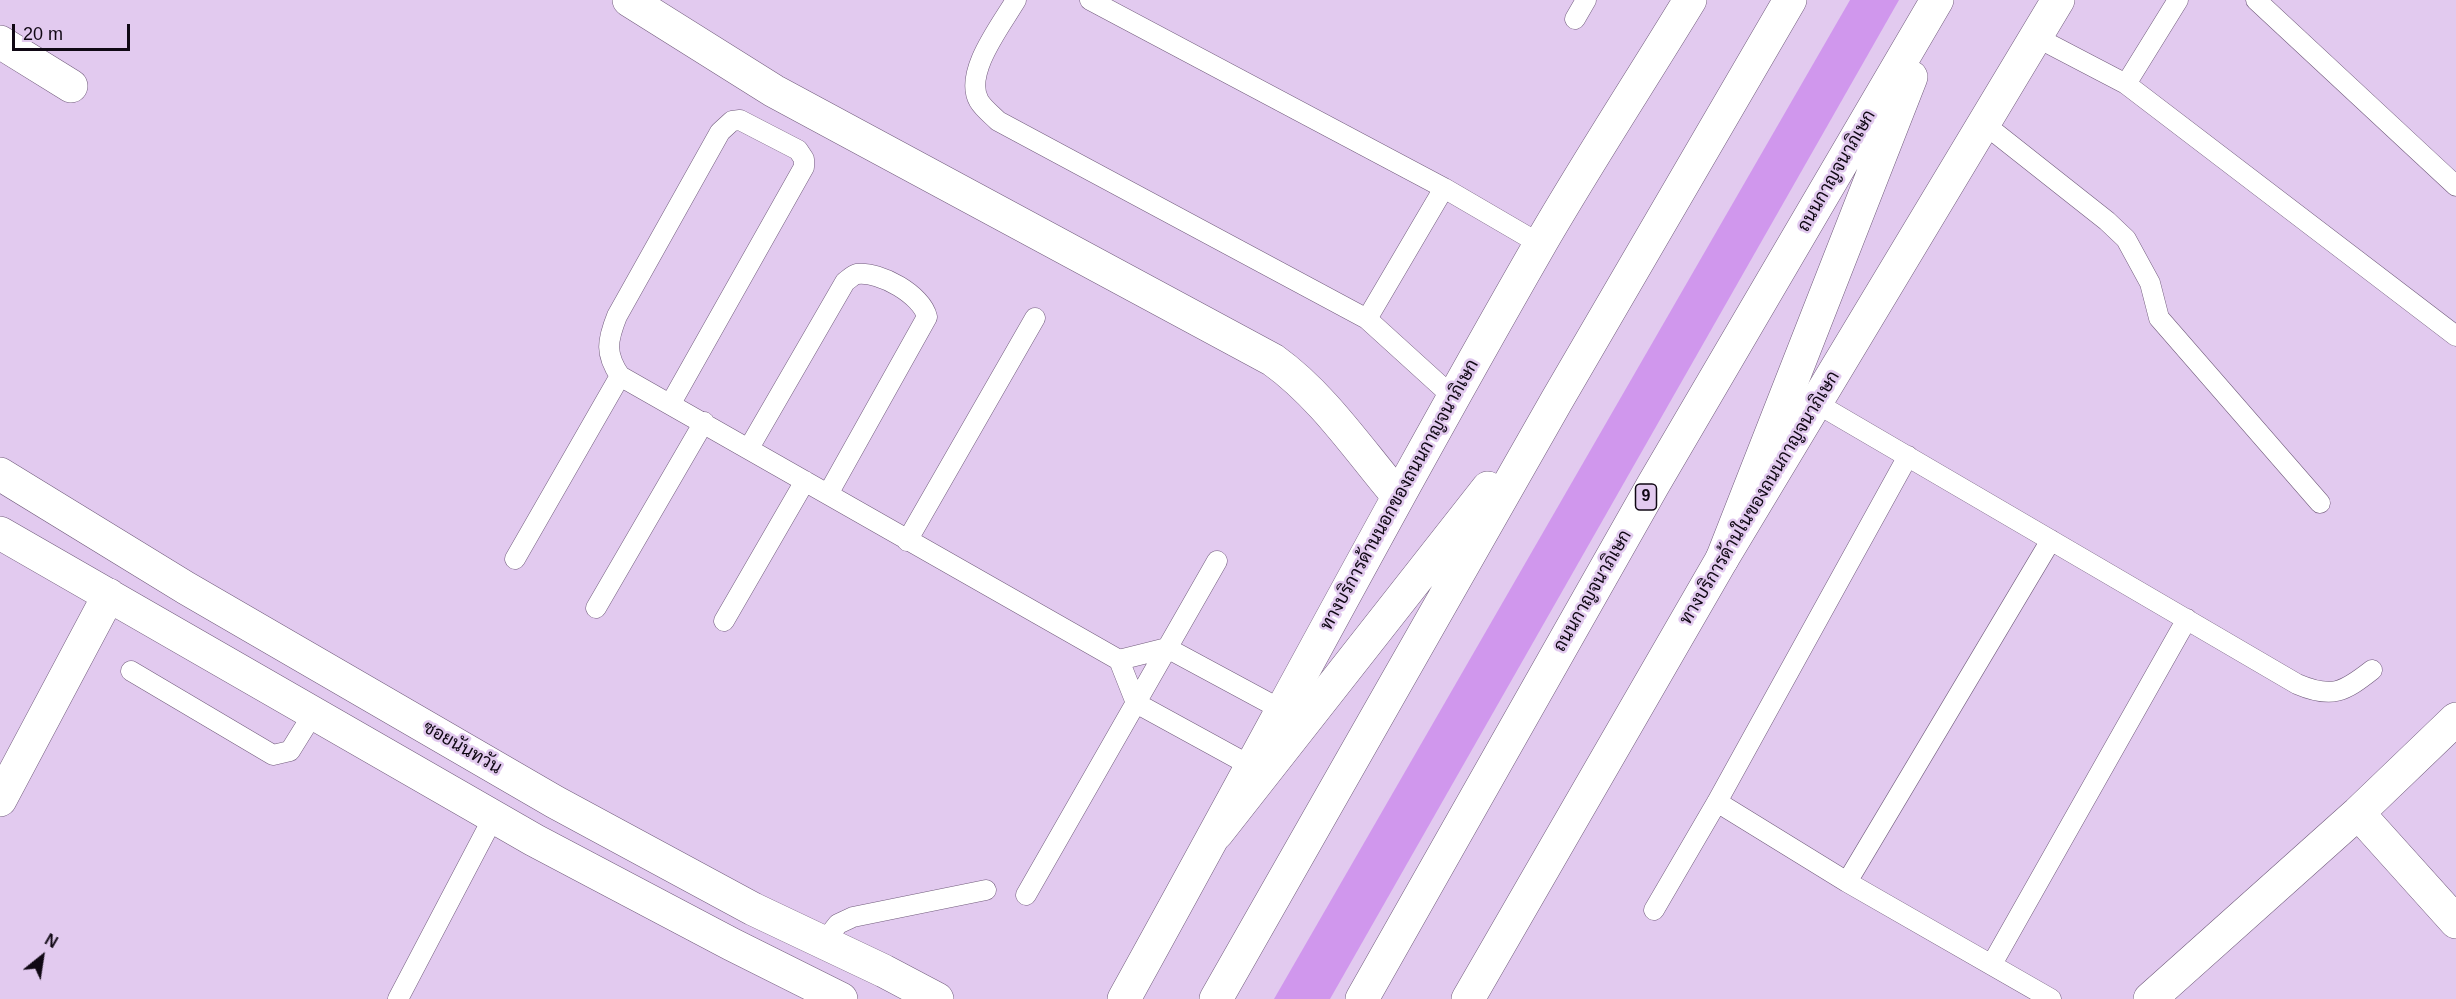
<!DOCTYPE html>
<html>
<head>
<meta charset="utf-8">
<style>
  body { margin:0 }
  #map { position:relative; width:2456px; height:999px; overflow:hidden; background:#e2caef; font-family:Arial,sans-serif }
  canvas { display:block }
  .north { position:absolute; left:12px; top:927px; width:60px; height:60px; -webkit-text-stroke:4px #e2caef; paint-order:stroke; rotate:30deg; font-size:16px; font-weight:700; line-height:24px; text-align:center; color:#100814 }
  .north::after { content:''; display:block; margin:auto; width:21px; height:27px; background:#100814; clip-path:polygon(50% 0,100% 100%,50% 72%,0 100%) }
  .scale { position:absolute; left:12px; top:24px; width:118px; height:27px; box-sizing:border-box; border:3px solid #100814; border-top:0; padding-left:8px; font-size:18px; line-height:21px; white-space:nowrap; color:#100814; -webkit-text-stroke:4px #e2caef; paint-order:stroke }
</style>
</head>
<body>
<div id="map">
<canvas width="2456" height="999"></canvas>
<div class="north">N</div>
<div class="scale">20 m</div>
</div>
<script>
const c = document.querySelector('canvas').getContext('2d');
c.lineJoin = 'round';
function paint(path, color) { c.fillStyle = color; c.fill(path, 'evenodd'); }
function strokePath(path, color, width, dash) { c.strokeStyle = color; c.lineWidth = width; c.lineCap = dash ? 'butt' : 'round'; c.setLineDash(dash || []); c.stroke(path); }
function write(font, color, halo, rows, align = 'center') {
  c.font = font + ' Arial,Sarabun,sans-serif'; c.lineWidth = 5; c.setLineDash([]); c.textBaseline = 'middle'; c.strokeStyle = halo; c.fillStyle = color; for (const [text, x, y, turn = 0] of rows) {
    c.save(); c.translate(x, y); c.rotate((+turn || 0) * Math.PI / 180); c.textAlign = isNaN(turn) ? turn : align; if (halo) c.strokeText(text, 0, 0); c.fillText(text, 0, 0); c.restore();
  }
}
const green = new Path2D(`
  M 1850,0 L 1899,0 L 1330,999 L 1274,999 Z`);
const lane = new Path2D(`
  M 1016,0 C 1002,24 963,73 979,101 C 983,108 992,115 998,121 L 1367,319
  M 1090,0 L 1444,188 L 1540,244
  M 2256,0 L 2456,186
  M 1575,19 L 1586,0
  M 2036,37 L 2126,84 L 2178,0
  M 2126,84 L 2456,336
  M 1983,123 L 2107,221 L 2126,239 L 2150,283 L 2159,318 L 2320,503
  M 1444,188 L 1367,319 L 1454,398
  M 671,403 L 804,167 L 804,159 L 798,150 L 740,120 L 732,121 L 720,132 L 617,316 C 607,341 605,354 620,376 L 1119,660 L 1136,703 L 1251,766
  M 1816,403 L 2297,684 C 2332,699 2344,692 2372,670
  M 749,448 L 845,282 C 849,279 853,275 857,274 C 880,271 922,295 927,317 L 828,494
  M 907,541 L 1035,318
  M 515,559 L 620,376
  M 596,608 L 704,422
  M 724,621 L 805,481
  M 1119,660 L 1167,648 L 1282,710
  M 131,671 L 273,755 L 290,751 L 313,714
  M 1717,802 L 1847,882 L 2051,999
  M 1847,882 L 2051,540
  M 1026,895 L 1217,561
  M 1654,910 L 1717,802 L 1908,456
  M 823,943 L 838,924 L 853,917 L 986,890
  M 1992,964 L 2187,619
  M 398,999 L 494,816`);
const street = new Path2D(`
  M 629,0 L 774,91 L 1273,360 C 1323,396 1358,449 1398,496
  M 0,42 L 71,86
  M 0,474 L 186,588 L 555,802 L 753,909 L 884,971 L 937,999
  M 0,533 L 534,840 L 731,944 L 841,999
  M 0,800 L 109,595
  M 2358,813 L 2456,922
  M 2150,999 L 2358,813 L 2456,719`);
const secondary = new Path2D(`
  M 1124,999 C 1263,748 1396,495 1539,246 C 1587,163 1640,82 1690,0
  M 1468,999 L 1722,559 L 2058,0`);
const highway = new Path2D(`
  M 1722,559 L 1911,77
  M 1217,833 L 1488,488
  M 1216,999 L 1557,400 L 1790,0
  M 1362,999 L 1653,485 L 1937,0`);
const shields = [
  [1646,497,21]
];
const shieldNames = [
  ["9",1646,497]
];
const streetNames = [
  ["ถนนกาญจนาภิเษก",1837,171,-60],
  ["ทางบริการด้านนอกของถนนกาญจนาภิเษก",1400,495,-61],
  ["ทางบริการด้านในของถนนกาญจนาภิเษก",1760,498,-59],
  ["ถนนกาญจนาภิเษก",1593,591,-60],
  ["ซอยนันทวัน",462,748,30]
];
paint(green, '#d097ed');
strokePath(lane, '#715c7c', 21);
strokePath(street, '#715c7c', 34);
strokePath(secondary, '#715c7c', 34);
strokePath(highway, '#715c7c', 34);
strokePath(lane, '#fff', 20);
strokePath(street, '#fff', 33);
strokePath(secondary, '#fff', 33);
strokePath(highway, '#fff', 33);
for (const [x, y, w] of shields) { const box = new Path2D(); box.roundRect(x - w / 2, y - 13, w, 26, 4.5); c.fillStyle = '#e2caef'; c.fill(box); strokePath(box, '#100814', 1.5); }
write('bold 16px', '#100814', null, shieldNames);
write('18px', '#100814', '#e2caef', streetNames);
</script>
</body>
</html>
